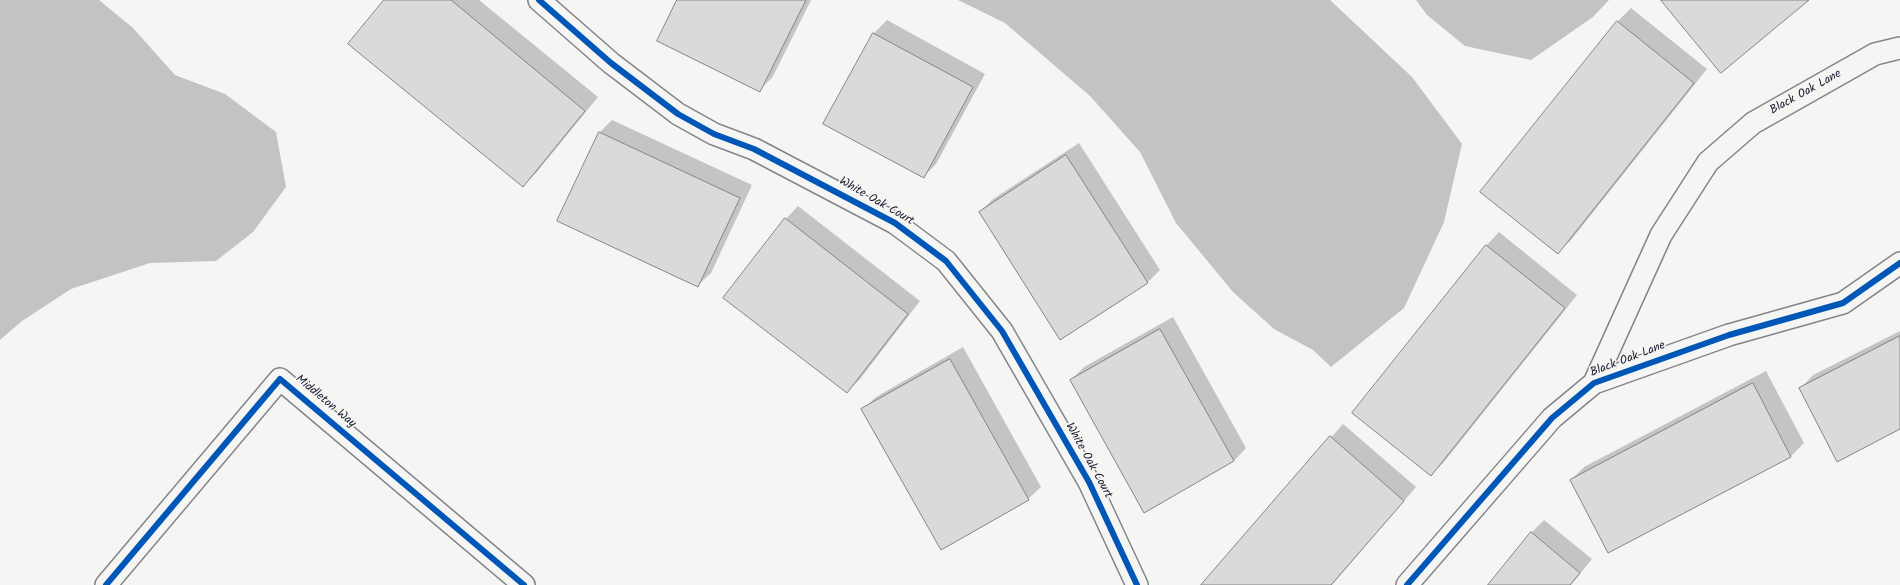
<!DOCTYPE html>
<html>
<head>
<meta charset="utf-8">
<style>
  body { margin:0 }
  canvas { display:block; background:#f5f5f3 }
</style>
</head>
<body>
<canvas width="1900" height="585"></canvas>
<script>
const c = document.querySelector('canvas').getContext('2d');
c.lineJoin = 'round';
function paint(path, color) { c.fillStyle = color; c.fill(path, 'evenodd'); }
function strokePath(path, color, width, dash) { c.strokeStyle = color; c.lineWidth = width; c.lineCap = dash ? 'butt' : 'round'; c.setLineDash(dash || []); c.stroke(path); }
function write(font, color, halo, rows, align = 'center') {
  c.font = font + ' Kalam,sans-serif'; c.lineWidth = 3.5; c.setLineDash([]); c.textBaseline = 'middle'; c.strokeStyle = halo; c.fillStyle = color; for (const [text, x, y, turn = 0] of rows) {
    c.save(); c.translate(x, y); c.rotate((+turn || 0) * Math.PI / 180); c.textAlign = isNaN(turn) ? turn : align; if (halo) c.strokeText(text, 0, 0); c.fillText(text, 0, 0); c.restore();
  }
}
const water = new Path2D(`
  M 0,0 L 99,0 L 133,28 L 175,75 L 225,94 L 276,132 L 286,187 L 253,232 L 216,261 L 150,263 L 71,289 L 22,321 L 0,340 Z
  M 958,0 L 1330,0 L 1412,77 L 1462,144 L 1444,222 L 1404,308 L 1331,367 L 1313,350 L 1274,329 L 1233,292 L 1176,223 L 1140,152 L 1090,96 L 1005,23 Z
  M 1416,0 L 1609,0 L 1593,17 L 1531,60 L 1465,46 L 1427,15 Z`);
const shadow = new Path2D(`
  M 386,0 L 479,0 L 598,97 L 536,173 L 523,186 Z
  M 678,0 L 811,0 L 772,78 L 759,90 Z
  M 1631,8 L 1707,69 L 1571,240 L 1558,252 L 1482,191 L 1618,21 Z
  M 887,20 L 985,74 L 936,164 L 923,177 L 824,124 L 874,33 Z
  M 612,120 L 752,185 L 711,273 L 698,285 L 600,132 Z
  M 1079,143 L 1160,270 L 1147,283 L 980,212 L 993,199 Z
  M 798,206 L 920,301 L 860,379 L 847,392 L 786,219 Z
  M 1499,232 L 1577,295 L 1444,462 L 1431,475 L 1353,413 L 1487,245 Z
  M 1173,317 L 1246,448 L 1234,461 L 1071,380 L 1084,367 Z
  M 1900,331 L 1900,428 L 1801,388 L 1813,375 Z
  M 963,347 L 1041,487 L 1028,499 L 863,409 L 876,397 Z
  M 1766,371 L 1804,443 L 1791,456 L 1609,552 L 1571,480 L 1584,467 Z
  M 1343,424 L 1416,487 L 1332,585 L 1202,585 Z
  M 1544,520 L 1592,559 L 1571,585 L 1489,585 L 1531,533 Z`);
const building = new Path2D(`
  M 384,0 L 451,0 L 585,111 L 523,187 L 348,44 Z
  M 677,0 L 806,0 L 760,92 L 657,41 Z
  M 1661,0 L 1809,0 L 1721,73 Z
  M 1617,21 L 1694,83 L 1558,254 L 1480,192 Z
  M 873,33 L 973,87 L 924,178 L 823,124 Z
  M 599,132 L 740,198 L 698,287 L 557,221 Z
  M 1066,155 L 1148,283 L 1060,340 L 979,212 Z
  M 785,218 L 908,314 L 847,393 L 723,298 Z
  M 1486,245 L 1565,308 L 1431,476 L 1352,413 Z
  M 1160,329 L 1234,461 L 1144,513 L 1070,380 Z
  M 1900,336 L 1900,429 L 1837,462 L 1799,388 Z
  M 950,359 L 1029,500 L 941,550 L 861,409 Z
  M 1753,383 L 1791,457 L 1608,553 L 1570,480 Z
  M 1330,436 L 1404,501 L 1331,585 L 1201,585 Z
  M 1531,532 L 1580,573 L 1570,585 L 1488,585 Z`);
const minor = new Path2D(`
  M 539,0 L 611,63 L 678,114 L 714,134 L 754,149 L 895,223 L 946,261 L 1002,331 L 1089,482 L 1137,585
  M 1594,383 L 1661,235 L 1708,162 L 1753,123 L 1875,54 L 1900,48
  M 106,585 L 280,379 L 524,585
  M 1407,585 L 1552,418 L 1594,383 L 1729,335 L 1843,303 L 1900,263`);
const cycleway = new Path2D(`
  M 539,0 L 611,63 L 678,114 L 714,134 L 754,149 L 895,223 L 946,261 L 1002,331 L 1089,482 L 1137,585
  M 106,585 L 280,379 L 524,585
  M 1407,585 L 1552,418 L 1594,383 L 1729,335 L 1843,303 L 1900,263`);
const streetNames = [
  ["Black Oak Lane",1806,93,-29],
  ["White Oak Court",876,202,30],
  ["Black Oak Lane",1628,360,-21],
  ["Middleton Way",325,402,40],
  ["White Oak Court",1088,461,61]
];
paint(water, '#c3c3c6');
paint(shadow, '#0003');
paint(building, '#dadad9');
strokePath(building, '#858589', 1);
strokePath(minor, '#858589', 24);
strokePath(minor, '#f5f5f3', 21);
strokePath(cycleway, '#0057b8', 6);
write('12px', '#22223b', '#f6f6f2', streetNames);
</script>
</body>
</html>
